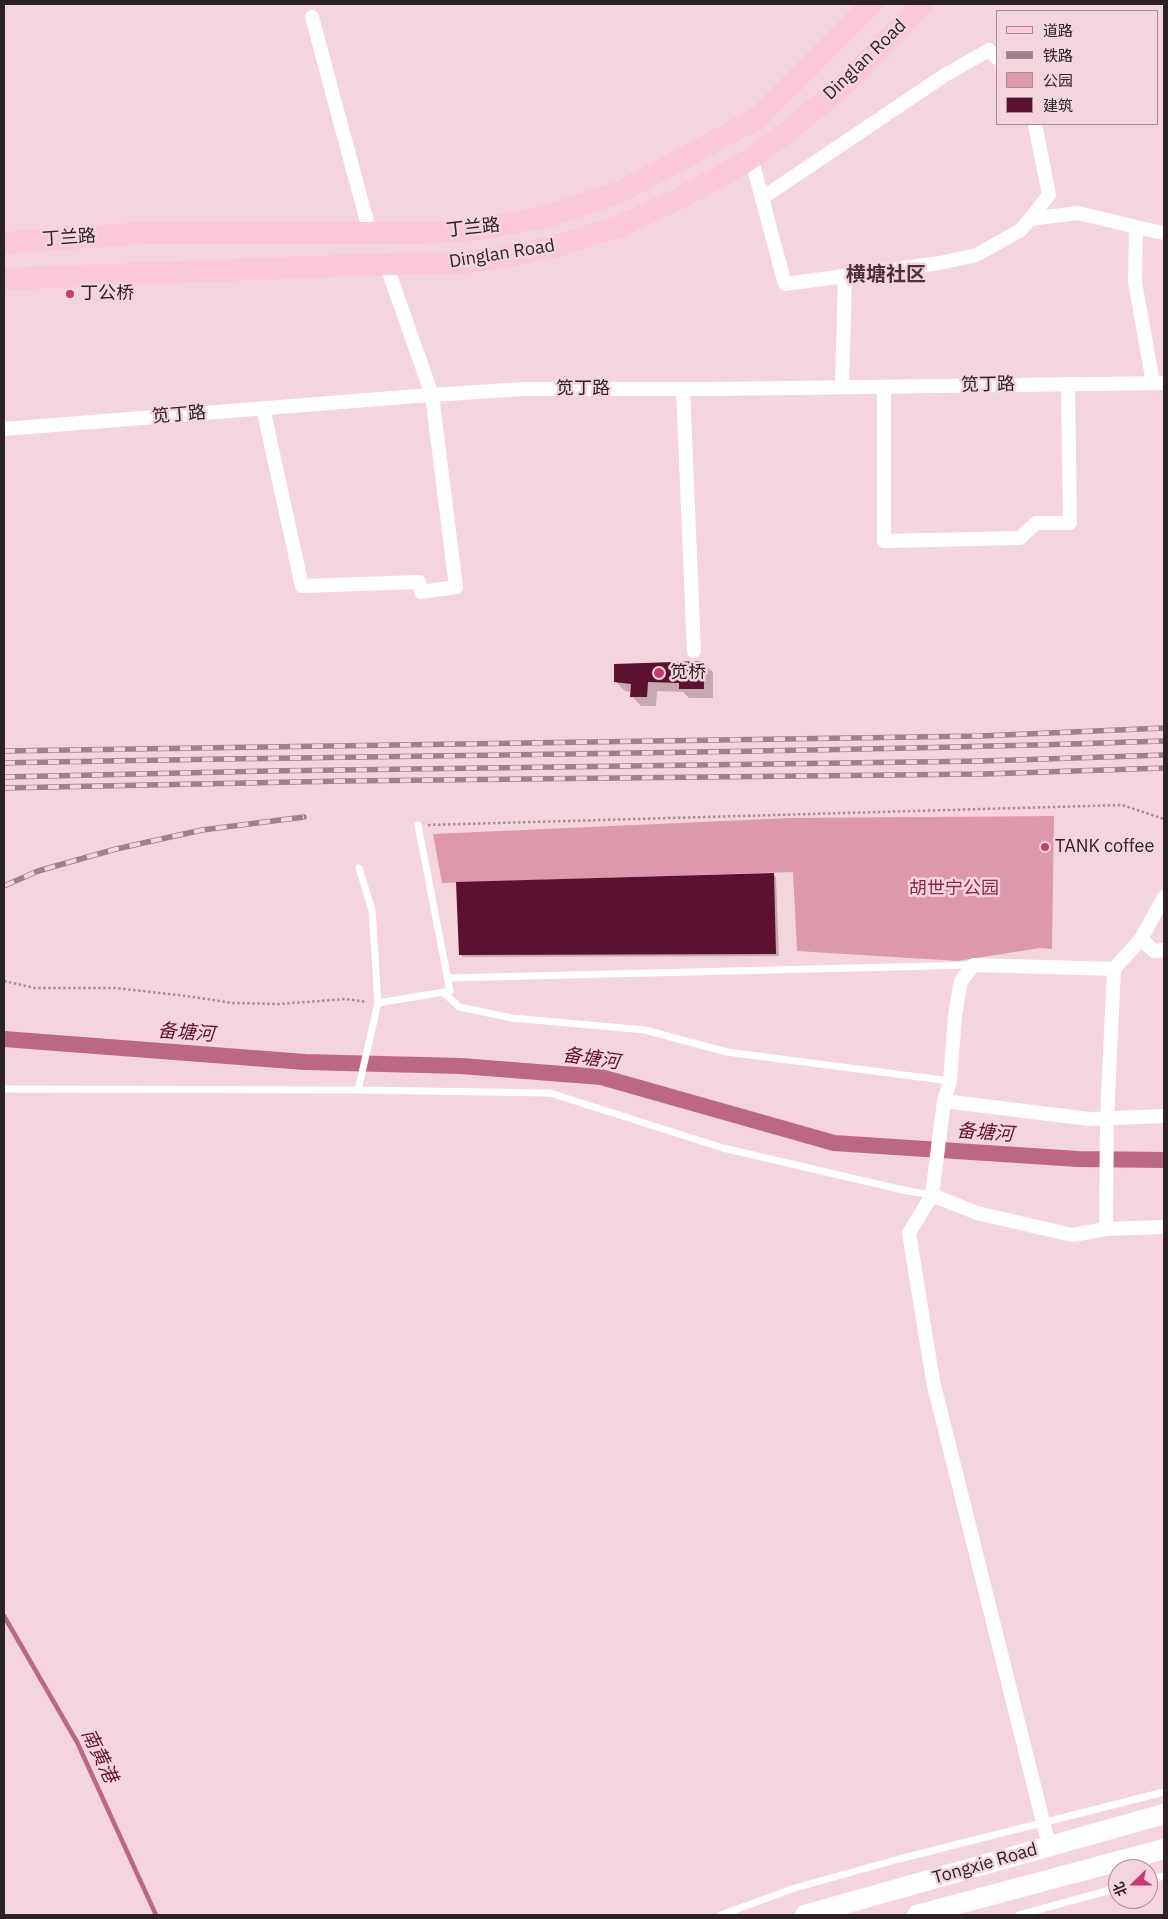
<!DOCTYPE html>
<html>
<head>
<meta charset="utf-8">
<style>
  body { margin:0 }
  #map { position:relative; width:1168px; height:1919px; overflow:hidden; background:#f5d5dd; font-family:"IBM Plex Sans","Noto Sans SC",sans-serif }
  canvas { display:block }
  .frame { position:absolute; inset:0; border:5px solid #2c2124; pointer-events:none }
  .legend { position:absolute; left:996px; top:10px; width:162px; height:115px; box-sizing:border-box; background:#f5d5dd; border:1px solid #a58d93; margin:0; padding:6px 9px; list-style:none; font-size:15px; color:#2c2124 }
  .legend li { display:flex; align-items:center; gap:10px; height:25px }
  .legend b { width:25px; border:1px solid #a58d93 }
  .north { position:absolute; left:1108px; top:1859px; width:50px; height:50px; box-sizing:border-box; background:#f5d5dd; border:1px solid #a58d93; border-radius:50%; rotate:248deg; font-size:14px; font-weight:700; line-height:20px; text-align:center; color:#2c2124 }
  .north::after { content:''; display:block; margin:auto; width:18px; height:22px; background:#c63b71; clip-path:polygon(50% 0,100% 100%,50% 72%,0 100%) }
</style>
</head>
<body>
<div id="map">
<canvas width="1168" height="1919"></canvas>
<div class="frame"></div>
<ul class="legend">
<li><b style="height:6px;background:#fac8d6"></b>道路</li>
<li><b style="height:6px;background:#9a848a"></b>铁路</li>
<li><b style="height:14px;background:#dd99ac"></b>公园</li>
<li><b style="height:14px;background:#5d1130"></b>建筑</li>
</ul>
<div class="north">北</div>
</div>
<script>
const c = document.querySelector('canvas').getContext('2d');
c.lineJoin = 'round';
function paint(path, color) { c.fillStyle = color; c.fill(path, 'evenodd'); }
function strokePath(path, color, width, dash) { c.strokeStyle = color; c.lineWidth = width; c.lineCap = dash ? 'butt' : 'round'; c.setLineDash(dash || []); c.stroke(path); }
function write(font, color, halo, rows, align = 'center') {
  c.font = font + ' "IBM Plex Sans","Noto Sans SC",sans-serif'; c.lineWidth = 5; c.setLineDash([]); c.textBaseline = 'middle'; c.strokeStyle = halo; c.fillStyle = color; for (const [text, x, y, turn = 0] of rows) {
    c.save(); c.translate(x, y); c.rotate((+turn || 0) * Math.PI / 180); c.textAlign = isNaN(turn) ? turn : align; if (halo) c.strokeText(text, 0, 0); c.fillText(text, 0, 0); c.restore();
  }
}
const green = new Path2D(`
  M 1054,816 L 1052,949 L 1040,948 L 958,961 L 797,951 L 793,872 L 442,883 L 433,834 L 791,818 Z`);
const shadow = new Path2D(`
  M 703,663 L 713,672 L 713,698 L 689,698 L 683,692 L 657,691 L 656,706 L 641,706 L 632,696 L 632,692 L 625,691 L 616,682 Z
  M 773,874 L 776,877 L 779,956 L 463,957 L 460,954 Z`);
const stream = new Path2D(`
  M 4,1616 L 77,1742 L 156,1915`);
const canal = new Path2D(`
  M 4,1039 L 305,1062 L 461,1066 L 601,1077 L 834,1143 L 1078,1159 L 1164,1160`);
const building = new Path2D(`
  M 704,661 L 704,689 L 679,689 L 679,683 L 648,682 L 647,697 L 630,697 L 631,684 L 614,682 L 614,664 Z
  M 774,873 L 776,954 L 459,955 L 456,882 Z`);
const path = new Path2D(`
  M 428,825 L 1122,805 L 1164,819
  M 4,981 L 35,988 L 116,988 L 186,996 L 233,1003 L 279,1004 L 346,999 L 367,1002`);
const service = new Path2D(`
  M 448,978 L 974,965
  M 443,992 L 459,1007 L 512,1018 L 645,1030 L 727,1052 L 950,1081
  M 378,1003 L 450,991 L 418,825
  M 4,1089 L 358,1090 L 550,1093 L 723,1148 L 903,1190 L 932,1195
  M 358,1090 L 378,1003 L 372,910 L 359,868
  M 1148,1880 L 1164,1876
  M 721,1915 L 795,1888 L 899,1859 L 1164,1792
  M 1019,1915 L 1118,1888`);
const minor = new Path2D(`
  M 312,17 L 370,233
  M 751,157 L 785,284 L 940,263 L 976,255 L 1021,230 L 1049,195 L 1035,124
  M 762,198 L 945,75 L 989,50 L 997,58
  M 1030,219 L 1078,213 L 1136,227
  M 1153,383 L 1135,282 L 1136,227 L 1164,233
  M 842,387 L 845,276
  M 884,387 L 884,541 L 1020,538 L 1036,523 L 1070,523 L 1068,384
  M 683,389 L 694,651
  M 263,408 L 302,586 L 419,582 L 421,592 L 456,587 L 432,395 L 386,264
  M 4,429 L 417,396 L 523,389 L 715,389 L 1164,383
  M 1141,939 L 1154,951 L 1164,950
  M 944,1101 L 1089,1119 L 1164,1116
  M 932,1195 L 977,1213 L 1072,1235 L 1106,1229 L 1164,1227
  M 1106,1229 L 1107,1118 L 1114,969 L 1141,939 L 1164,897
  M 1049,1846 L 933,1381 L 909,1233 L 932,1195 L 944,1101 L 950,1081 L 955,1015 L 961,981 L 974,965 L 1114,969`);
const secondary = new Path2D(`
  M 805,1915 L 1164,1814
  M 917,1915 L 1164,1849`);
const primary = new Path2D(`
  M 4,243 L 143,233 L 426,233 L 478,229 L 546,217 L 622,191 L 758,118 L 872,4
  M 4,279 L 386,264 L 458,263 L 510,256 L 560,245 L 620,226 L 678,199 L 741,165 L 784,135 L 849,80 L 922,4`);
const rail = new Path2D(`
  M 4,751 L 980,736 L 1164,728
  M 4,763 C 391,755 778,754 1164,741
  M 4,777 L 269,771 L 984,761 L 1164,755
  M 4,788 L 343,781 L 984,774 L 1164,768
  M 4,886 L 38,871 L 116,849 L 202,830 L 304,817`);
const markers = [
  [70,294,5,"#c63b71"],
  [659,673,6,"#c63b71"],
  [1045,847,5,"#c63b71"]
];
const streetNames = [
  ["Dinglan Road",865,60,-44],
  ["丁兰路",473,228,-6],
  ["丁兰路",69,238,-4],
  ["Dinglan Road",502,254,-9],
  ["笕丁路",988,385,-1],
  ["笕丁路",583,389],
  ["笕丁路",179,415,-5],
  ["Tongxie Road",985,1864,-16]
];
const poiNames = [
  ["丁公桥",80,294],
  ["笕桥",670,673],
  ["TANK coffee",1055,847]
];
const parkNames = [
  ["胡世宁公园",954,889]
];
const waterNames = [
  ["备塘河",186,1033,4],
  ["备塘河",591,1059,8],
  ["备塘河",985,1133,4],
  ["南黄港",99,1756,64]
];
const quarterNames = [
  ["横塘社区",886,275]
];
paint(green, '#dd99ac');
paint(shadow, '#0003');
strokePath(stream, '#bc6882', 4.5);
strokePath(canal, '#bc6882', 16);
paint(building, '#5d1130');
strokePath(path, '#a78f95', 2.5, [2.5, 2.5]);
strokePath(service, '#fff', 7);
strokePath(minor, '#fff', 14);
strokePath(secondary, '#fff', 20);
strokePath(primary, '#fac8d6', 22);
strokePath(rail, '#9a848a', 5.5);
strokePath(rail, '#f5d5dd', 4, [11]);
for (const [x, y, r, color] of markers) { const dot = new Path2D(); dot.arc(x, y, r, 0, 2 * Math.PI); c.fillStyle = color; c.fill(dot); strokePath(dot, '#f5d5dd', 2); }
write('18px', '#2c2124', '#f5d5dd', streetNames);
write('18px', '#2c2124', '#f5d5dd', poiNames, 'left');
write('18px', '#8d274e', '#f5d5dd', parkNames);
write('italic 19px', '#601332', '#f5d5dd', waterNames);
write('bold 20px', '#4b3239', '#f5d5dd', quarterNames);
</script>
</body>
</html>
